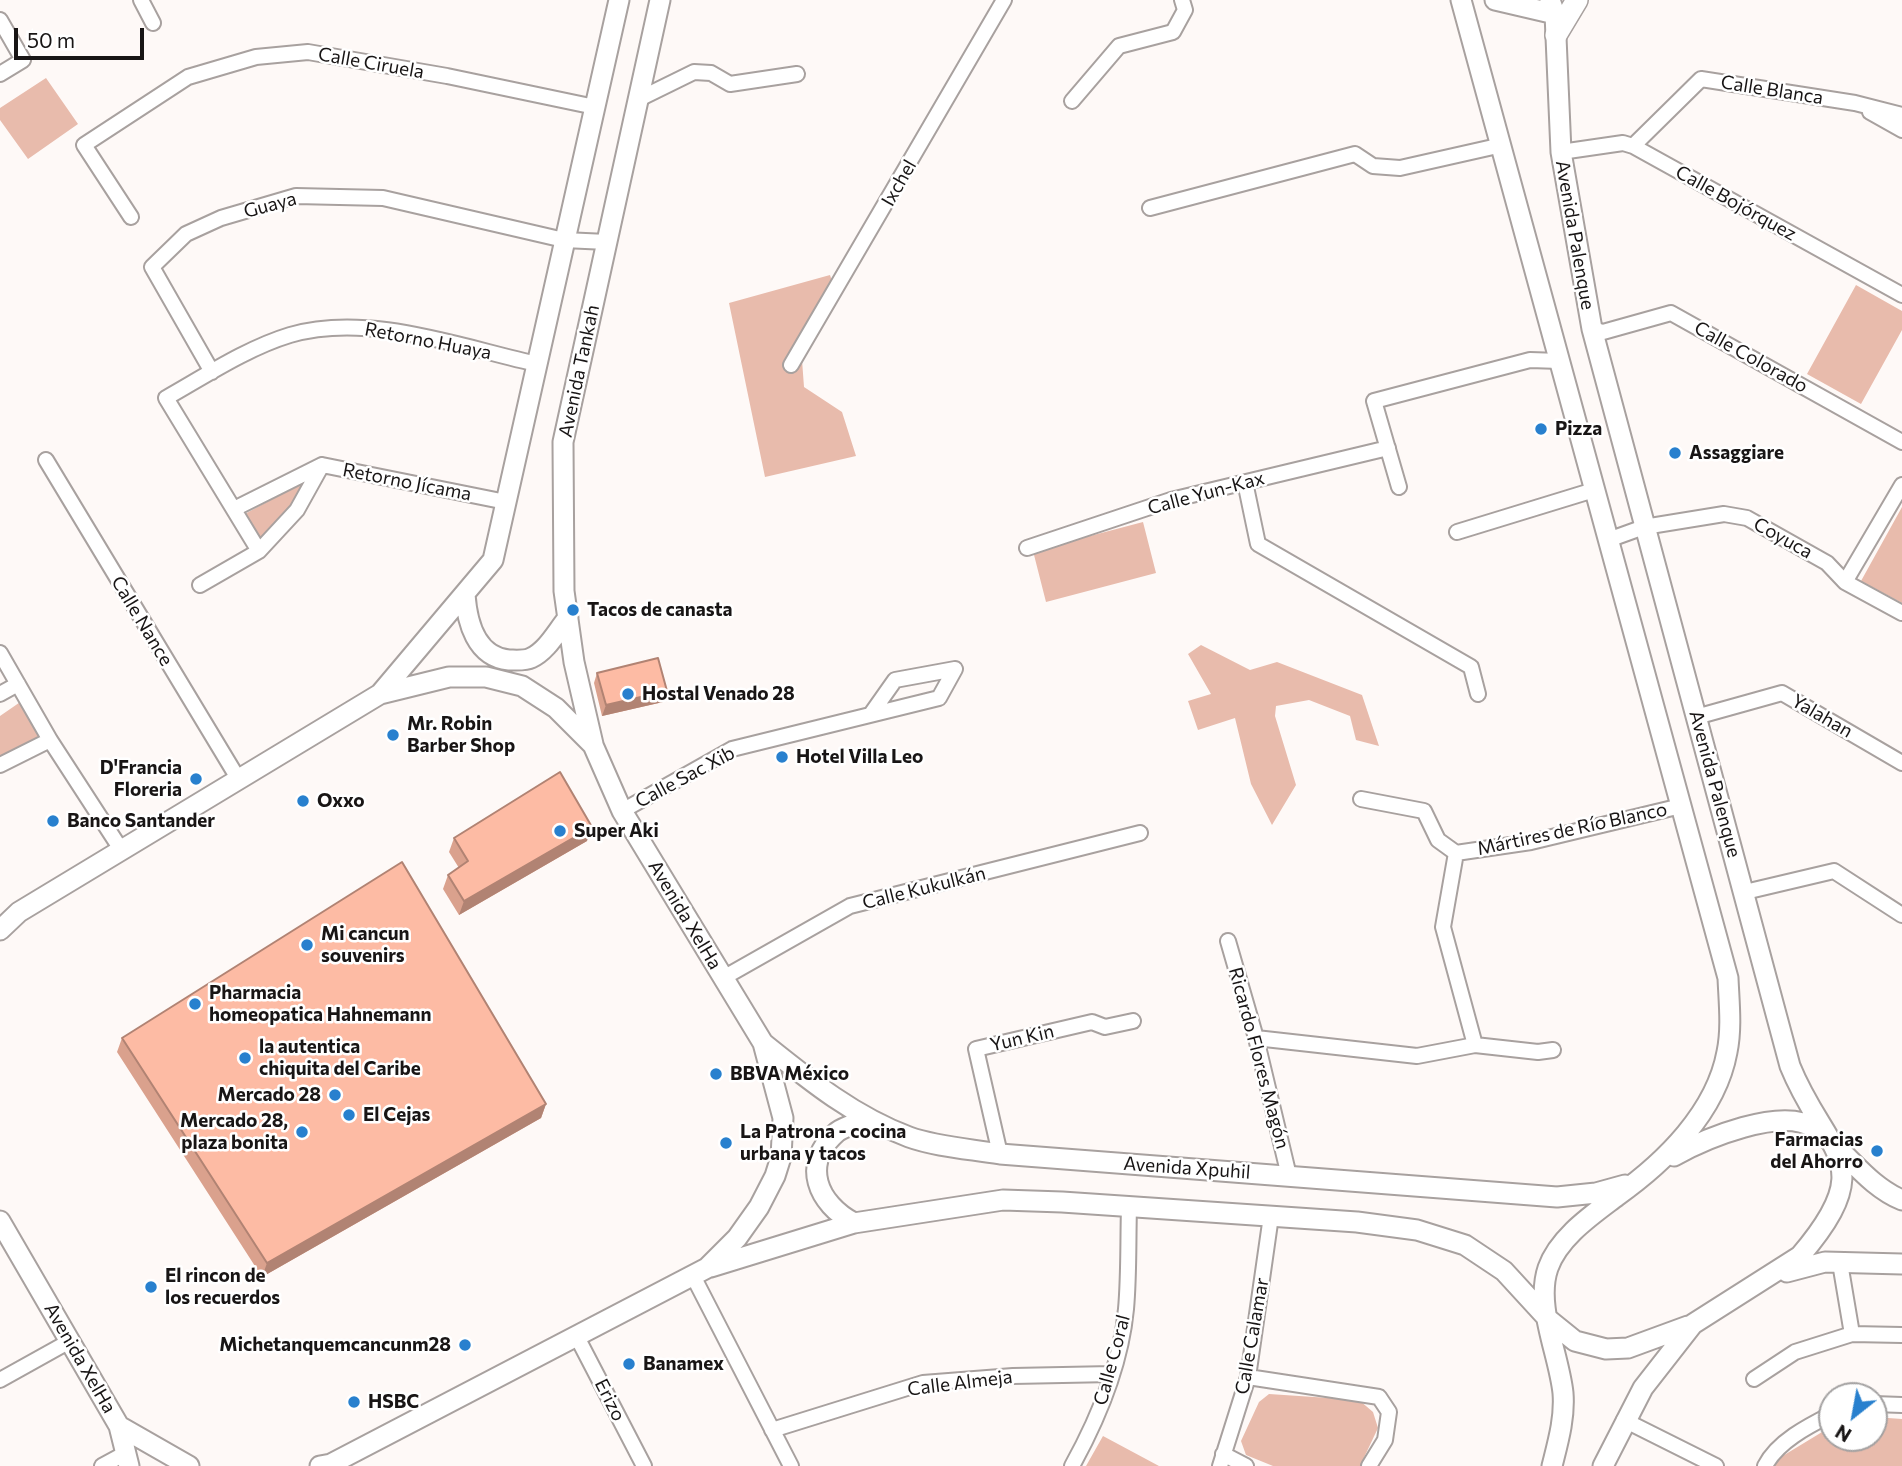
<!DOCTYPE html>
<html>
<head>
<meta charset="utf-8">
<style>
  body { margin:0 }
  #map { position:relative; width:1902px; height:1466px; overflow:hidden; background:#fef9f7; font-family:Commissioner,sans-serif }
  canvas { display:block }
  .north { position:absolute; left:1818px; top:1382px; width:70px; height:70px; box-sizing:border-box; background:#fff; border:2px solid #a3a1a1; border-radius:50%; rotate:211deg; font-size:19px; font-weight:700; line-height:28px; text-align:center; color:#181515 }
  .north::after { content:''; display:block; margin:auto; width:24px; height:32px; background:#2880ce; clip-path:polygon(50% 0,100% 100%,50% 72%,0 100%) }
  .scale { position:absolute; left:14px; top:28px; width:130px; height:32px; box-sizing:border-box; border:4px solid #181515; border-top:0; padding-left:9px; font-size:21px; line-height:24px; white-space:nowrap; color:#181515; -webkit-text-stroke:5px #fff; paint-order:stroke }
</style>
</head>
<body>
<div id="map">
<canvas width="1902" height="1466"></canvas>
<div class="north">N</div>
<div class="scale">50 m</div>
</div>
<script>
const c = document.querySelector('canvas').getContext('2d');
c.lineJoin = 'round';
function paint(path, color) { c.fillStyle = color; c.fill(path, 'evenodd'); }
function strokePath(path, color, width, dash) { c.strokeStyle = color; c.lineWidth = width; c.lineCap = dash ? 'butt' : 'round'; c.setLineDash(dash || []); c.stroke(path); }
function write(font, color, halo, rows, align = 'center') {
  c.font = font + ' Commissioner,sans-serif'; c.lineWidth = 5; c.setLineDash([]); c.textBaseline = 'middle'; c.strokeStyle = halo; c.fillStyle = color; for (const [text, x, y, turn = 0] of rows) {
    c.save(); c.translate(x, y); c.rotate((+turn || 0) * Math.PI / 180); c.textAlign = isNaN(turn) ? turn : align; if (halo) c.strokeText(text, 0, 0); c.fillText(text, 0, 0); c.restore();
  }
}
const green = new Path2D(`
  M 46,78 L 78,124 L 28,159 L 0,120 L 0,108 Z
  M 830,275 L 838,299 L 802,360 L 804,387 L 842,412 L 856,456 L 765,477 L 729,303 Z
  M 1856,285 L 1902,311 L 1902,330 L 1861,404 L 1807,374 Z
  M 307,480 L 293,506 L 261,541 L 243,515 Z
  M 1902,507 L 1902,603 L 1861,581 Z
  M 1143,522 L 1156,573 L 1046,602 L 1033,551 Z
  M 1201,645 L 1250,670 L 1277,662 L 1362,695 L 1379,746 L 1356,740 L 1350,716 L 1309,700 L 1276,706 L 1275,716 L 1296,785 L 1272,825 L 1251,784 L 1235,718 L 1198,730 L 1188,701 L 1211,694 L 1188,654 Z
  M 29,696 L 50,731 L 0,759 L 0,716 Z
  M 1269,1394 L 1359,1400 L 1373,1412 L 1378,1428 L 1360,1466 L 1273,1466 L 1246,1455 L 1241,1441 L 1259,1402 Z
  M 1874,1417 L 1902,1419 L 1902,1466 L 1772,1466 L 1776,1460 L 1832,1426 L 1832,1438 L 1874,1438 Z
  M 1103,1436 L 1159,1466 L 1086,1466 Z`);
const street = new Path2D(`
  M 141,0 L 153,23
  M 0,20 L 23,60 L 0,74
  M 637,100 L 694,72 L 711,73 L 730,84 L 797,74
  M 1072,101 L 1119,46 L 1173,32 L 1185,10 L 1182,0
  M 1870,112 L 1902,130
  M 1633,146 L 1701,79 L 1855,103 L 1902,115
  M 1561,152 L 1623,143 L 1633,146 L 1902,295
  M 1150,208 L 1355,154 L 1373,166 L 1400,168 L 1502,145
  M 131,217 L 84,145 L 188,77 L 256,57 L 308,52 L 447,76 L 595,107
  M 1592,329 L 1603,332 L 1671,313 L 1902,442
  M 791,365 L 1004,0
  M 212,372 L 152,267 L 186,234 L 221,218 L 296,196 L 383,198 L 564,240 L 607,242
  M 46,460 L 239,780
  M 1245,482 L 1258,544 L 1471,667 L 1478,694
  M 1399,487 L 1374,401 L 1530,360 L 1560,361
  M 234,509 L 322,465 L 506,502
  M 1457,532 L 1594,490
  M 1608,540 L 1644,527 L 1724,514 L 1747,518 L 1827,563 L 1845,582 L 1902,613
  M 1027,548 L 1171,500 L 1388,448
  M 259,551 L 166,398 C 205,376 247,348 290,335 C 368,312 460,347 537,364
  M 1845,582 L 1902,485
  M 200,585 L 259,551 L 297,510 L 322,465
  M 0,653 L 50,740 L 122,851
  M 0,694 L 18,684
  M 1696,717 L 1782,693 L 1902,763
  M 0,765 L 50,740
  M 1361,799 L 1424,811 L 1438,840 L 1456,853 L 1531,842 L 1681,806
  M 622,811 L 732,749 L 939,698 L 955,669 L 895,680 L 871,714
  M 1456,853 L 1443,927 L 1475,1045 L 1538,1052 L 1553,1050
  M 1745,892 L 1834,871 L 1902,915
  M 1228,941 L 1256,1038 L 1289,1176
  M 723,978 L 850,906 L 1140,833
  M 1256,1038 L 1417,1056 L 1475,1045
  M 1000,1154 L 976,1049 L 1092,1022 L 1105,1027 L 1133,1021
  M 692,1274 L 791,1466
  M 1852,1334 L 1902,1335
  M 576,1335 L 644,1466
  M 1248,1377 L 1379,1397 L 1389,1412 L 1385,1440 L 1369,1466
  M 1754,1379 L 1795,1352 L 1852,1334 L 1840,1263
  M 0,1380 L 70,1341
  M 1874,1404 L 1902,1405
  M 1624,1420 L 1716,1466
  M 772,1430 L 923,1383 L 1013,1376 L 1112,1374
  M 1223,1454 L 1246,1466
  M 102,1466 L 126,1453
  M 1072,1466 C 1098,1419 1121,1363 1126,1309 C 1129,1276 1128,1241 1129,1207
  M 1220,1466 L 1248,1377 L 1271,1216
  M 1765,1466 C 1777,1442 1808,1426 1832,1414`);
const secondary = new Path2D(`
  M 1461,0 L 1728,978 C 1729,1002 1732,1028 1727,1052 C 1716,1112 1665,1162 1617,1196 C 1592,1215 1559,1237 1548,1268 C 1535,1306 1559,1354 1563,1393 C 1565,1418 1558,1442 1552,1466
  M 1495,0 L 1555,14
  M 1550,0 L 1555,14 L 1561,152 L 1592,329 L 1790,1066 C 1826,1155 1881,1161 1800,1256 L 1693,1324 L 1643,1388 L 1603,1466
  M 465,594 C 467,622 476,657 509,660 C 515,660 525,661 531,658 C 547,651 557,631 568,618
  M 380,694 L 493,560 L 619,0
  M 593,744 L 574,662 L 564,591 L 563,442 L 660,0
  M 0,930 L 19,912 L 380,694 L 449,677 L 486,677 L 522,686 L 556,708 L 593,745 L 622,811 L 763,1043 L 783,1118 L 781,1157 L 775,1176 L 759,1207 L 737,1238 L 707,1268 L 331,1464 L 320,1466
  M 763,1043 C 809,1080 853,1116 909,1137 C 937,1147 971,1149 1000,1154 L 1557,1197 L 1596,1193 L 1625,1185
  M 1674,1156 C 1704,1139 1782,1106 1814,1128 C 1846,1150 1866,1185 1902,1200
  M 0,1221 L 119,1426 L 189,1466
  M 854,1223 C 818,1204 800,1164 837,1132 C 845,1126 859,1123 868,1119
  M 711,1267 L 854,1223 L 1003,1200 L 1062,1202 L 1357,1222 L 1417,1230 L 1465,1245 L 1504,1271 L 1549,1320 L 1575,1341 L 1606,1349 L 1628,1348 L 1688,1326
  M 1787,1272 L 1825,1262 L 1902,1264
  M 119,1426 L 129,1466`);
const primary = new Path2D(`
  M 1556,35 L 1577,0`);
const wall = new Path2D(`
  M 597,673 L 663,702 L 602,716 L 594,683 Z
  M 454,838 L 587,841 L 459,915 L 443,889 L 448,875 L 459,868 L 449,852 Z
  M 122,1038 L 546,1104 L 541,1118 L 262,1277 L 117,1052 Z`);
const shadedWall = new Path2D(`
  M 667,691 L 663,702 L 602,716 L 606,705 Z
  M 592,827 L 587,841 L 459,915 L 464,901 Z
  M 546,1104 L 541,1118 L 262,1277 L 267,1263 Z`);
const building = new Path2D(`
  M 658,658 L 667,691 L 606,705 L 597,673 Z
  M 560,772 L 592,827 L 464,901 L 448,875 L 468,861 L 454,838 Z
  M 402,862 L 546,1104 L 267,1263 L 122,1038 Z`);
const markers = [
  [1541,429,7,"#2880ce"],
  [1675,453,7,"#2880ce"],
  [573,610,7,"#2880ce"],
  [628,694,7,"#2880ce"],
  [393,735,7,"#2880ce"],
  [782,757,7,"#2880ce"],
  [196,779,7,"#2880ce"],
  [303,801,7,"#2880ce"],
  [53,821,7,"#2880ce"],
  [560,831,7,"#2880ce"],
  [307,945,7,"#2880ce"],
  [195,1004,7,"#2880ce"],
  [245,1058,7,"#2880ce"],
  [716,1074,7,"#2880ce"],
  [335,1095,7,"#2880ce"],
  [349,1115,7,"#2880ce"],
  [302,1132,7,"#2880ce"],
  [726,1143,7,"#2880ce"],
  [1877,1151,7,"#2880ce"],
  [151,1287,7,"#2880ce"],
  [465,1345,7,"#2880ce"],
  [629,1364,7,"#2880ce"],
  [354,1402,7,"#2880ce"]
];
const streetNames = [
  ["Calle Ciruela",371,63,10],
  ["Calle Blanca",1772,90,9],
  ["Ixchel",899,183,-60],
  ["Calle Bojórquez",1736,203,29],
  ["Guaya",270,205,-15],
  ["Avenida Palenque",1575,235,80],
  ["Retorno Huaya",428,341,11],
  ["Calle Colorado",1751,357,29],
  ["Avenida Tankah",579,371,-78],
  ["Retorno Jícama",407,482,11],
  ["Calle Yun-Kax",1206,493,-15],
  ["Coyuca",1783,538,29],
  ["Calle Nance",142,621,59],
  ["Yalahan",1822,716,30],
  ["Calle Sac Xib",685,777,-28],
  ["Avenida Palenque",1715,784,75],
  ["Mártires de Río Blanco",1572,829,-12],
  ["Calle Kukulkán",924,888,-14],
  ["Avenida XelHa",685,915,59],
  ["Yun Kin",1022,1038,-13],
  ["Ricardo Flores Magón",1259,1058,75],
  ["Avenida Xpuhil",1187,1168,4],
  ["Calle Calamar",1252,1336,-80],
  ["Avenida XelHa",80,1358,60],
  ["Calle Coral",1112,1360,-75],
  ["Calle Almeja",960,1383,-7],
  ["Erizo",610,1400,63]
];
const poiNames = [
  ["Pizza",1555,429],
  ["Assaggiare",1689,453],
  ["Tacos de canasta",587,610],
  ["Hostal Venado 28",642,694],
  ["Mr. Robin",407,724],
  ["Barber Shop",407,746],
  ["Hotel Villa Leo",796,757],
  ["D'Francia",182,768,"right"],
  ["Floreria",182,790,"right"],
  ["Oxxo",317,801],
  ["Banco Santander",67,821],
  ["Super Aki",574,831],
  ["Mi cancun",321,934],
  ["souvenirs",321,956],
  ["Pharmacia",209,993],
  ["homeopatica Hahnemann",209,1015],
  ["la autentica",259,1047],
  ["chiquita del Caribe",259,1069],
  ["BBVA México",730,1074],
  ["Mercado 28",321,1095,"right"],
  ["El Cejas",363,1115],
  ["Mercado 28,",288,1121,"right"],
  ["plaza bonita",288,1143,"right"],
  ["La Patrona - cocina",740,1132],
  ["urbana y tacos",740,1154],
  ["Farmacias",1863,1140,"right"],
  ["del Ahorro",1863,1162,"right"],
  ["El rincon de",165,1276],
  ["los recuerdos",165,1298],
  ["Michetanquemcancunm28",451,1345,"right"],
  ["Banamex",643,1364],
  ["HSBC",368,1402]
];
paint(green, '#e8bbac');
strokePath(street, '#a8a19f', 18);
strokePath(secondary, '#a8a19f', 23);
strokePath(primary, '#a8a19f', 24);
strokePath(street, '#fff', 14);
strokePath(secondary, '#fff', 19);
strokePath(primary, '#fff', 21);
paint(wall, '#daa18d');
paint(shadedWall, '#b18373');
paint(building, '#fdbba4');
strokePath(building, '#b18373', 2);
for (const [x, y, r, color] of markers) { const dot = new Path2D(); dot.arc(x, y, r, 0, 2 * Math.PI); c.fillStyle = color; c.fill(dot); strokePath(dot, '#fff', 2.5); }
write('19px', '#181515', '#fff', streetNames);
write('bold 19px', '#181515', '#fff', poiNames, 'left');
</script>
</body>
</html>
